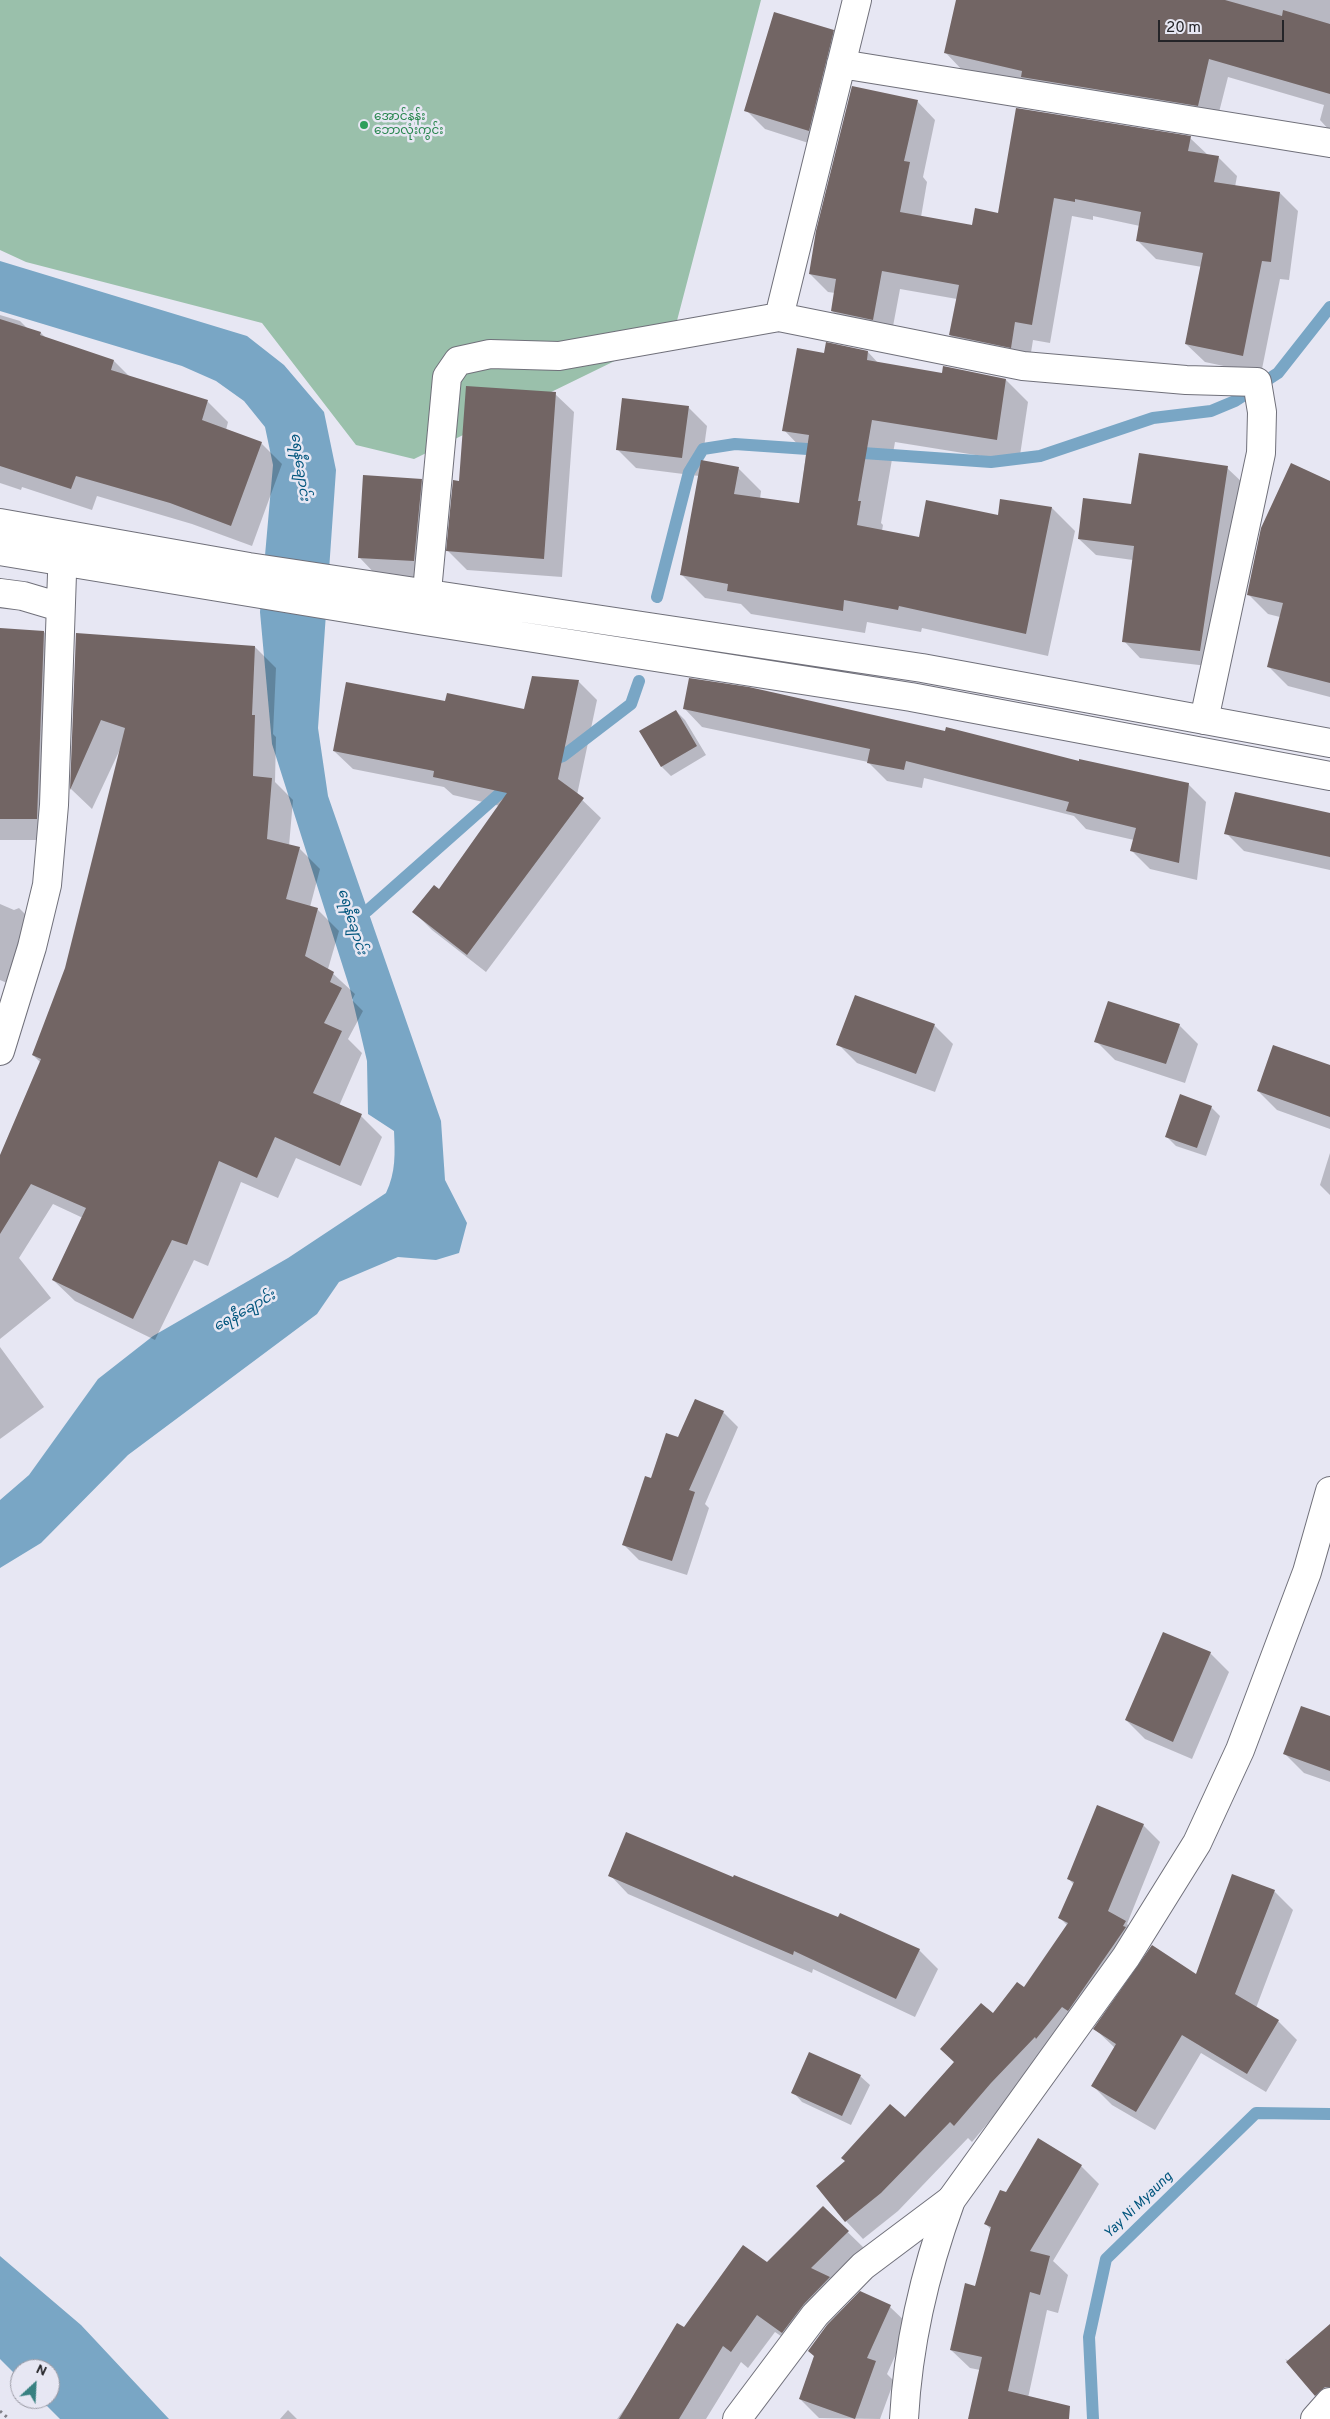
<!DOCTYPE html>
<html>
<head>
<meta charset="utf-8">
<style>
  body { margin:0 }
  #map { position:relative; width:1330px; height:2419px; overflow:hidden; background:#e7e7f3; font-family:Overpass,sans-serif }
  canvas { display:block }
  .north { position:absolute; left:10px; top:2359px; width:50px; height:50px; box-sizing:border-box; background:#e7e7f3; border:1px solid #9999a2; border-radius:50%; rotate:25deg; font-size:14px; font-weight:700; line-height:20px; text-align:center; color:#242428 }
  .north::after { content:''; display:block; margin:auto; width:18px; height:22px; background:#388181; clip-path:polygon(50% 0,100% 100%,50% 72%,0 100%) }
  .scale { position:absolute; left:1158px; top:20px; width:126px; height:22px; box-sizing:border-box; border:2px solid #242428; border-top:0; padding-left:6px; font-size:15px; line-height:18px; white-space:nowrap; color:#242428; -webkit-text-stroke:4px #e7e7f3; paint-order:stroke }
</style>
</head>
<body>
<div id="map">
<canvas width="1330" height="2419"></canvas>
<div class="north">N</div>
<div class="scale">20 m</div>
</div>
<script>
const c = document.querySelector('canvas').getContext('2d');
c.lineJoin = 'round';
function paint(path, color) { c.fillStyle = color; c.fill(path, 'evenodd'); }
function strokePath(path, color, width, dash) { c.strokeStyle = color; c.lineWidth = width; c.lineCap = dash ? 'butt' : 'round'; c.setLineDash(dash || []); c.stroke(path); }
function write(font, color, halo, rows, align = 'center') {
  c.font = font + ' Overpass,"Noto Sans Myanmar",sans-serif'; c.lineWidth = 5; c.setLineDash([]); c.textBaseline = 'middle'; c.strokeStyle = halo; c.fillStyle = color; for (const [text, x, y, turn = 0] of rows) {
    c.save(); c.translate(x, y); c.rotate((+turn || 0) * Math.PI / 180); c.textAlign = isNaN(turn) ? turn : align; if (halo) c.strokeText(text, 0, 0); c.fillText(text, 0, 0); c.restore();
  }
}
const green = new Path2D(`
  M 0,0 L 761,0 L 674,332 L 414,459 L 356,445 L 262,323 L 26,262 L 0,250 Z`);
const water = new Path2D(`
  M 0,261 L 247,336 L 284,365 L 324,412 L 336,470 L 318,728 L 328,796 L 441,1121 L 445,1180 L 467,1223 L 459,1253 L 436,1260 L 398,1257 L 339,1282 L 317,1314 L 128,1455 L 41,1543 L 0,1568 L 0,1500 L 29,1475 L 98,1379 L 153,1336 L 288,1258 L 386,1193 C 396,1172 395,1153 394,1131 L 368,1114 L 367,1061 L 350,989 L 272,744 L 260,612 L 273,465 L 265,427 L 244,401 L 216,381 L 182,366 L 0,311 Z
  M 0,2256 L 81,2325 L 169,2419 L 60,2419 L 40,2399 L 50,2399 L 50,2369 L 20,2369 L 20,2379 L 0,2359 Z`);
const shadow = new Path2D(`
  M 957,0 L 1330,0 L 1330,131 L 1320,120 L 1324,105 L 1228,77 L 1216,124 L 963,71 L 945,52 Z
  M 833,31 L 852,50 L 827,149 L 765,129 L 746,110 Z
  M 917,101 L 935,120 L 923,177 L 927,182 L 921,217 L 973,226 L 1190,138 L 1209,156 L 1218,157 L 1237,176 L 1235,187 L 1280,193 L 1298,211 L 1289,280 L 1280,279 L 1261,374 L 1205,362 L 1186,344 L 1202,267 L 1156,259 L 1138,241 L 1140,226 L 1093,216 L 1093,220 L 1072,216 L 1050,343 L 1033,340 L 1029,365 L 969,353 L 950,335 L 957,299 L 900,289 L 891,337 L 850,329 L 832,311 L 835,293 L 828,292 L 810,274 Z
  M 0,315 L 20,321 L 28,329 L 41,333 L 47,339 L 114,361 L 130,377 L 207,401 L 228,422 L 226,430 L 261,443 L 282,464 L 252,546 L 192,524 L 97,496 L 92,510 L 22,487 L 21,490 L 0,483 Z
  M 868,352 L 879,364 L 943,375 L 1006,380 L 1028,402 L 1019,462 L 895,442 L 881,523 L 883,525 L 882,531 L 920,539 L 999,517 L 1001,500 L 1052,508 L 1075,531 L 1048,656 L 922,628 L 921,632 L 867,622 L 865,633 L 751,614 L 741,604 L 705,598 L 682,575 L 699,476 L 636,468 L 617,449 L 688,407 L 707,426 L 702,462 L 738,468 L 761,491 L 760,499 L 800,505 L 806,453 L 784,430 L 825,355 Z
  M 555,394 L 574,412 L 562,577 L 467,570 L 448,551 L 461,482 Z
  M 1227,468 L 1244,484 L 1216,667 L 1140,658 L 1124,641 L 1133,560 L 1096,555 L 1079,539 L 1132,505 Z
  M 421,480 L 440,499 L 433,579 L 378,577 L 360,558 Z
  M 1330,482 L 1330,697 L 1288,686 L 1268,666 L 1280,617 L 1268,614 L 1248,594 Z
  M 0,630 L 44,632 L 65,654 L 58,840 L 0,840 Z
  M 77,635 L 255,647 L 276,668 L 273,734 L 276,737 L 275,782 L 293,800 L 289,846 L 299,848 L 320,869 L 310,907 L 317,909 L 339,931 L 328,969 L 355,994 L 352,1000 L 363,1011 L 348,1039 L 362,1053 L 339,1106 L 361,1116 L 382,1137 L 361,1186 L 296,1158 L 278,1198 L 241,1182 L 208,1266 L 194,1260 L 155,1340 L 75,1301 L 53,1280 L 83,1218 L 53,1204 L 19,1258 L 51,1298 L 0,1339 L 0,1158 L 41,1063 L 33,1055 L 67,968 L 123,743 L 92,809 L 71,789 Z
  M 578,681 L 597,700 L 577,795 L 601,818 L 486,972 L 432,930 L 414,912 L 439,891 L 500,806 L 453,795 L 444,787 L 353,769 L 334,751 L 446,702 L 525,710 Z
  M 684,708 L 1080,762 L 1188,784 L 1206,802 L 1197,880 L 1150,869 L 1132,851 L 1134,840 L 1086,829 L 1074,816 L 924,778 L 922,788 L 887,781 L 868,762 L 702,727 Z
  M 676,711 L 685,720 L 706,755 L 671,776 L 662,767 Z
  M 1330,815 L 1330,870 L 1244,851 L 1226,833 Z
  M 0,904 L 14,910 L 19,908 L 39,928 L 14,986 L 0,980 Z
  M 934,1025 L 953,1044 L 935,1092 L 857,1063 L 838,1044 Z
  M 1179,1025 L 1198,1044 L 1185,1083 L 1115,1060 L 1096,1041 Z
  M 1330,1066 L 1330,1129 L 1277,1110 L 1258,1091 Z
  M 1211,1107 L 1220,1116 L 1206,1156 L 1176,1146 L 1166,1136 Z
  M 1330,1153 L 1330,1195 L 1320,1185 Z
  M 0,1347 L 44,1407 L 0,1439 Z
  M 723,1412 L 738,1427 L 705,1504 L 709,1508 L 687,1575 L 639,1560 L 624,1545 L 652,1479 L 678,1439 Z
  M 1210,1653 L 1229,1672 L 1192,1759 L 1145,1739 L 1126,1720 Z
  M 1330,1717 L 1330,1782 L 1304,1773 L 1285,1754 Z
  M 1143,1825 L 1160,1842 L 1127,1924 L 1142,1939 L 972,2142 L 968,2138 L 898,2211 L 863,2239 L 846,2221 L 905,2119 L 955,2062 L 993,2015 L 1024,1989 L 1067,1925 L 1060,1918 L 1074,1885 L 1068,1878 Z
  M 610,1875 L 734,1879 L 919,1950 L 938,1969 L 915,2017 L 813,1969 L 812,1973 L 628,1894 Z
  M 1274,1891 L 1293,1910 L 1256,2008 L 1278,2021 L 1297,2040 L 1266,2092 L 1201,2053 L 1155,2130 L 1112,2105 L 1093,2086 L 1115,2048 L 1095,2029 L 1197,1975 Z
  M 860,2076 L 870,2085 L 851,2125 L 802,2102 L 793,2092 Z
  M 1081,2166 L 1099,2184 L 1053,2261 L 1068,2275 L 1058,2313 L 1047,2310 L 1028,2398 L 1044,2419 L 969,2419 L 980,2370 L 970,2368 L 951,2350 L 976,2287 L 991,2230 L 986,2224 L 1006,2194 Z
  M 823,2208 L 865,2249 L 800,2349 L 775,2332 L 748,2368 L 741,2362 L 706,2419 L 617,2419 L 684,2329 L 767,2264 Z
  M 890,2307 L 909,2325 L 887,2374 L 894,2381 L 880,2419 L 819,2418 L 800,2399 Z
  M 1285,2359 L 1330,2381 L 1330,2409 L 1316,2395 Z
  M 288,2410 L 297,2419 L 280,2419 Z`);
const stream = new Path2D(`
  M 849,452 L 991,462 L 1040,456 L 1153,418 L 1211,411 L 1235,401 L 1278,373 L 1330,307
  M 657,597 L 689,472 L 703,449 L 735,444 L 822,450
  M 548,761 L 563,756 L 631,704 L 639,681
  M 354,919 L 367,911 L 515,780
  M 1093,2419 L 1089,2337 L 1106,2259 L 1256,2113 L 1330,2114`);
const building = new Path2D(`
  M 956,0 L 1225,0 L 1282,16 L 1283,10 L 1330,24 L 1330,94 L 1209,59 L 1198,106 L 1021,77 L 1022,71 L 944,53 Z
  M 774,12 L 834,30 L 809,131 L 744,111 Z
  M 852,86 L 918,100 L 904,161 L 910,162 L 900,212 L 972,225 L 975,208 L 998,213 L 1016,108 L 1191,136 L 1188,151 L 1219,156 L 1214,182 L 1280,192 L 1271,262 L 1262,261 L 1243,356 L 1185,344 L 1203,253 L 1136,241 L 1141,212 L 1075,199 L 1075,202 L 1054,198 L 1032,325 L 1015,322 L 1011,348 L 949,335 L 959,285 L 882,271 L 873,320 L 831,311 L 836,279 L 809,274 L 816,231 Z
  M 0,319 L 41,332 L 40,335 L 114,360 L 111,370 L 208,400 L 202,420 L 262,442 L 231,526 L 170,503 L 76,476 L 71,489 L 0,466 Z
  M 826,342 L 868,351 L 867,360 L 942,373 L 943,366 L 1006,379 L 997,440 L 872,420 L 858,501 L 861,501 L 857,525 L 919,537 L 926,500 L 998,515 L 1000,499 L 1052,507 L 1026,634 L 899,606 L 898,610 L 844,600 L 843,611 L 727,591 L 728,584 L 680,575 L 701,460 L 739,467 L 734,494 L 799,503 L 809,435 L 782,431 L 797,348 L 824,353 Z
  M 466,386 L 556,392 L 544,559 L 446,551 L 453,480 L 459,481 Z
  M 622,398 L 689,406 L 682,458 L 616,450 Z
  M 1139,453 L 1228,466 L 1200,651 L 1122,642 L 1134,546 L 1078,539 L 1083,498 L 1131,504 Z
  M 1291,463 L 1330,481 L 1330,683 L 1267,667 L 1283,603 L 1247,595 L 1261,528 Z
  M 363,475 L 422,479 L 414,561 L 358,558 Z
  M 0,628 L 44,631 L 37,819 L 0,819 Z
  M 76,633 L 255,646 L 252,715 L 255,715 L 253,776 L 272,778 L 267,839 L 300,847 L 286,899 L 318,908 L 305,956 L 334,972 L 330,982 L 342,988 L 324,1023 L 342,1031 L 313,1093 L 362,1114 L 340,1166 L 275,1137 L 257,1178 L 219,1161 L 187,1245 L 172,1240 L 133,1319 L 52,1280 L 86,1208 L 31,1184 L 0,1234 L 0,1155 L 41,1059 L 32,1055 L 65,968 L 125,728 L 101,720 L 70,790 Z
  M 532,676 L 579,680 L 558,779 L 584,798 L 467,955 L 412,912 L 434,885 L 439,889 L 507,793 L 433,777 L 434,771 L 333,751 L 346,682 L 445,701 L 447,693 L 524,709 Z
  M 689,678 L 749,687 L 945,731 L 946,727 L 1079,761 L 1079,759 L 1189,783 L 1179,863 L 1130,851 L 1136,828 L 1066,811 L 1069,802 L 906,761 L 904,770 L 867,763 L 870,749 L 683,709 Z
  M 676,710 L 697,746 L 661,767 L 639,731 Z
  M 1235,792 L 1330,813 L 1330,857 L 1224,834 Z
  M 855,995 L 935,1024 L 916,1074 L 836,1045 Z
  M 1108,1001 L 1180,1024 L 1166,1064 L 1094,1042 Z
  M 1273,1045 L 1330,1065 L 1330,1117 L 1257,1091 Z
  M 1180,1094 L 1212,1106 L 1197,1148 L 1165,1137 Z
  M 695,1399 L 724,1411 L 689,1490 L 695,1492 L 672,1561 L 622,1545 L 645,1476 L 651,1478 L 666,1433 L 678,1437 Z
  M 1163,1632 L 1211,1652 L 1173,1742 L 1125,1720 Z
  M 1301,1706 L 1330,1716 L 1330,1771 L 1283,1754 Z
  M 1097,1805 L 1144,1824 L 1108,1911 L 1126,1921 L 1123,1926 L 1126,1927 L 1068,2011 L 1062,2007 L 1036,2039 L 1035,2037 L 991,2083 L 954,2126 L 950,2122 L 881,2193 L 845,2222 L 816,2186 L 845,2161 L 841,2158 L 890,2104 L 905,2117 L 954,2062 L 940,2049 L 981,2003 L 993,2013 L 1017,1982 L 1024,1987 L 1068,1923 L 1058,1918 L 1074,1882 L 1067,1879 Z
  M 626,1832 L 733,1877 L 734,1875 L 838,1917 L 840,1913 L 920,1949 L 896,1999 L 794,1951 L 793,1955 L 608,1876 Z
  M 1232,1874 L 1275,1890 L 1235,1994 L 1279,2020 L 1247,2074 L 1182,2035 L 1136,2112 L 1091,2086 L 1116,2044 L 1093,2029 L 1152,1945 L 1196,1974 Z
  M 809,2052 L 861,2075 L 842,2116 L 791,2093 Z
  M 1038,2138 L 1082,2165 L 1030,2251 L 1050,2256 L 1040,2295 L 1030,2292 L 1008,2391 L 1070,2406 L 1069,2419 L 968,2419 L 982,2357 L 950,2350 L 965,2283 L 975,2286 L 991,2227 L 984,2224 L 1000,2190 L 1006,2192 Z
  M 823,2206 L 849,2231 L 811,2268 L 830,2277 L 804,2304 L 782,2333 L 757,2315 L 731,2352 L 723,2346 L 679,2419 L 619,2419 L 677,2323 L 684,2327 L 743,2245 L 767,2262 Z
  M 860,2291 L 891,2305 L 867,2358 L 876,2361 L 855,2419 L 799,2399 L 814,2356 L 808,2351 L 827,2325 Z
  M 1330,2324 L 1330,2387 L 1325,2387 L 1315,2396 L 1286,2362 Z`);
const path = new Path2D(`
  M 0,2411 L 9,2419`);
const minor = new Path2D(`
  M 841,64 L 1330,143
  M 779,317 L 1023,366 L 1186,380 L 1257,382 L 1262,412 L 1261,453 L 1204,720
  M 0,523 L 249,567 L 922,668 L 1330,743
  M 0,551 L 425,621 L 911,697 L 1330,776
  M 0,593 L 23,596 L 60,607
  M 425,613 L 447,377 L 458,361 L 490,354 L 559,356 L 779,317 L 857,0
  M 0,1051 L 32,947 L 47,885 L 54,805 L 63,545
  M 737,2419 L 815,2315 L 863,2266 L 951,2200
  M 1315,2419 L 1330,2402`);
const major = new Path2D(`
  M 904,2419 C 908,2344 925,2271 951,2200 L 1126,1957 L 1197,1843 L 1240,1750 L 1307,1572 L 1330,1491`);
const markers = [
  [364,125,5,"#2e9e5b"]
];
const leisureNames = [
  ["အောင်နန်း",374,118],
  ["ဘောလုံးကွင်း",374,132]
];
const waterNames = [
  ["ရေနီချောင်း",299,467,82],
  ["ရေနီချောင်း",351,922,73],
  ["ရေနီချောင်း",245,1312,-29],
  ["Yay Ni Myaung",1139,2206,-44]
];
paint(green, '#9ac0ab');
paint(water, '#79a6c5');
paint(shadow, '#0003');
strokePath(stream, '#79a6c5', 12);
paint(building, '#726564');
strokePath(minor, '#70707a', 30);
strokePath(major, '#70707a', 30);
strokePath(path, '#7f7f87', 3, [2.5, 4]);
strokePath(minor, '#fff', 28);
strokePath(major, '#fff', 28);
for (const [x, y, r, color] of markers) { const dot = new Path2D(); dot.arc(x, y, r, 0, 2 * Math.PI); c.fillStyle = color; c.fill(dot); strokePath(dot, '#e7e7f3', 2); }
write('12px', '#27864d', '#e7e7f3', leisureNames, 'left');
write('italic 14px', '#00557d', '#e7e7f3', waterNames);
</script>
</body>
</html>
